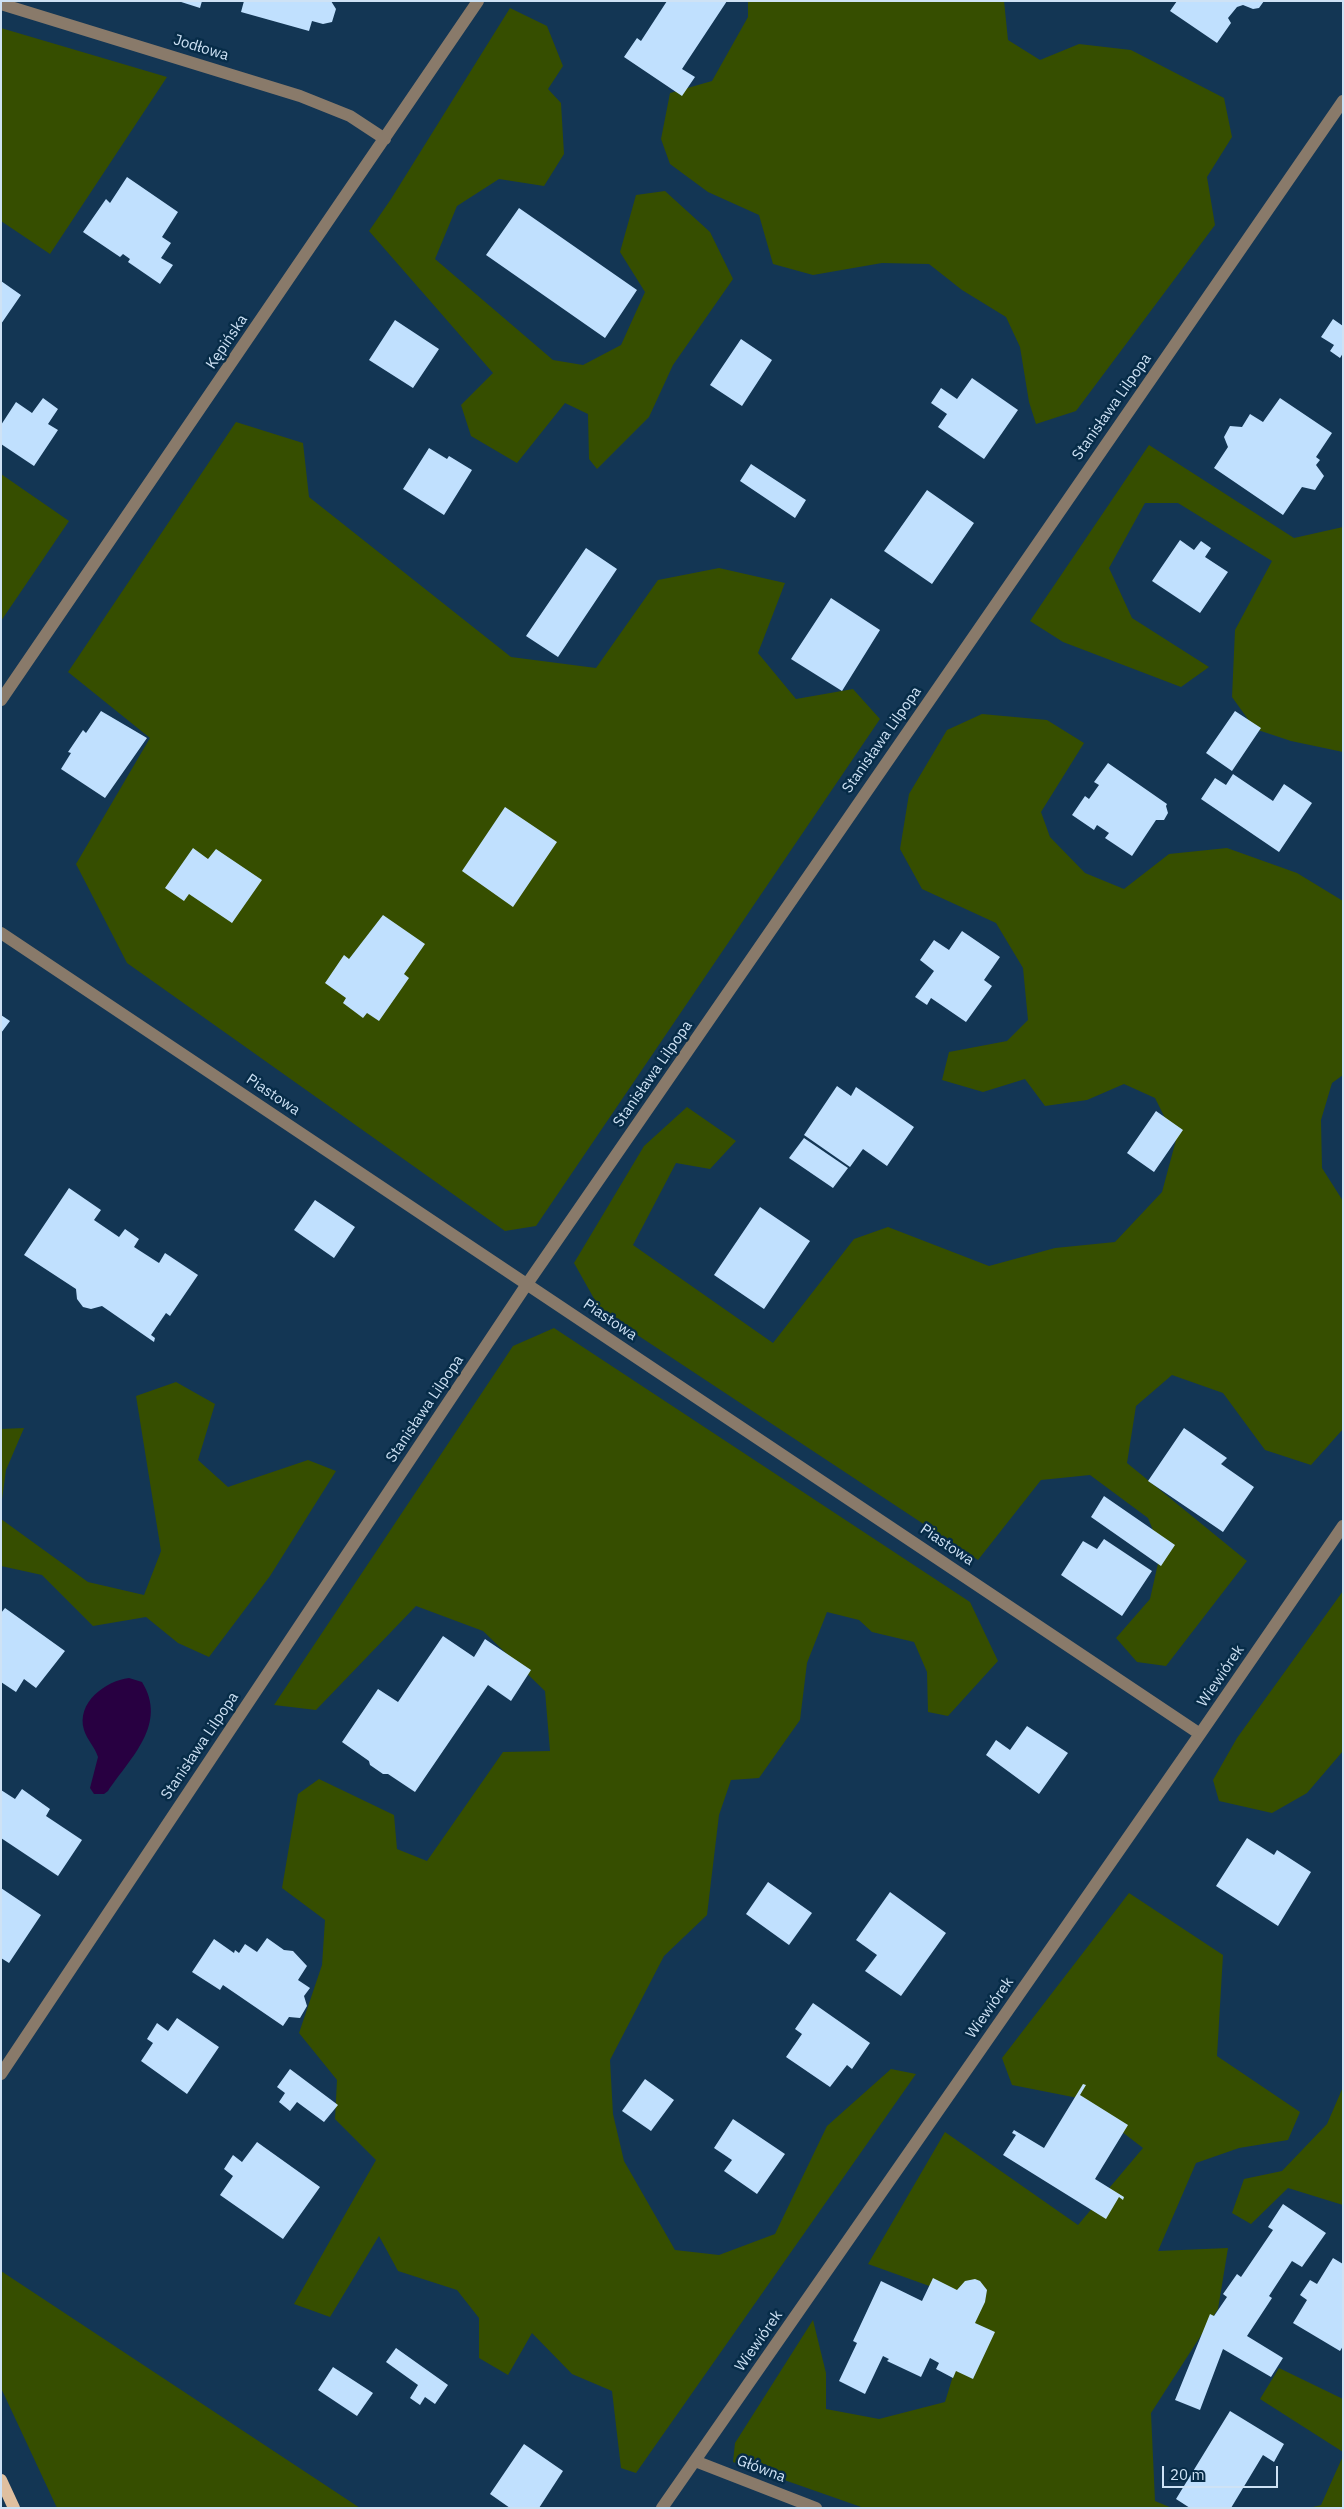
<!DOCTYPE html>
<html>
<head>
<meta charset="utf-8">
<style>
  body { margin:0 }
  #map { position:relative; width:1344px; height:2509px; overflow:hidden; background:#133654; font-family:"IBM Plex Sans",sans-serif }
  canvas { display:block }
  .frame { position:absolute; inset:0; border:2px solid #cee2f5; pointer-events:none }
  .scale { position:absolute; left:1162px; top:2466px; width:116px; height:22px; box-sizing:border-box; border:2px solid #cee2f5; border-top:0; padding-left:6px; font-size:15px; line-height:18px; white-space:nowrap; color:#cee2f5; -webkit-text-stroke:4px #072c48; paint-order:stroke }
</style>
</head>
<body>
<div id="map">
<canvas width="1344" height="2509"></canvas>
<div class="frame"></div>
<div class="scale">20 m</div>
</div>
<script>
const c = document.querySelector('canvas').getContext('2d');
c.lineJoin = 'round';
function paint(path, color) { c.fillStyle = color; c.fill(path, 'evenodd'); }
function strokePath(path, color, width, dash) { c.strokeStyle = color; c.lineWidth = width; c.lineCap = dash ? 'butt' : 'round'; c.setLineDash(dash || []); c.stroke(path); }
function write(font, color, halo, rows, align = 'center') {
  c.font = font + ' "IBM Plex Sans",sans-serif'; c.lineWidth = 5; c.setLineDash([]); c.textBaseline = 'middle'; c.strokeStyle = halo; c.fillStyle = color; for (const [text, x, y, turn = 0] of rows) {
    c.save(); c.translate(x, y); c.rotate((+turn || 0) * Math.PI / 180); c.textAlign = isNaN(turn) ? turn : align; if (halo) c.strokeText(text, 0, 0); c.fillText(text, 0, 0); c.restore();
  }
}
const green = new Path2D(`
  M 748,1 L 1004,1 L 1008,40 L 1040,60 L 1079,44 L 1131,50 L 1224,98 L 1232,137 L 1207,177 L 1215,225 L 1076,411 L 1036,424 L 1029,402 L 1020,347 L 1006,317 L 962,290 L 929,264 L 882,263 L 813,275 L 773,264 L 759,215 L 708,192 L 670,164 L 661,139 L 670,93 L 712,81 L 748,17 Z
  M 510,8 L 547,26 L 563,66 L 548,89 L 561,103 L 564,154 L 544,186 L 499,179 L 457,206 L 435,259 L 553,360 L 583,365 L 621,345 L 645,292 L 620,252 L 636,195 L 665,191 L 710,232 L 733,279 L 673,365 L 649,417 L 597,469 L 589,459 L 588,414 L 565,403 L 517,463 L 471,436 L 461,405 L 493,373 L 369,231 L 391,199 Z
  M 1,28 L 167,77 L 50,254 L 1,221 Z
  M 236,422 L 303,443 L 309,497 L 511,657 L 596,668 L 658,580 L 719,568 L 785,583 L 758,653 L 796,699 L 853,689 L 880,719 L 536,1226 L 505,1231 L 127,963 L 76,864 L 150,738 L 68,672 Z
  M 1149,445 L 1294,538 L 1343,527 L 1343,752 L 1291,741 L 1255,729 L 1232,697 L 1235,630 L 1272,561 L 1178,503 L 1145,503 L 1109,568 L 1132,618 L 1209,667 L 1181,687 L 1063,642 L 1030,621 Z
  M 1,474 L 69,521 L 1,621 Z
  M 982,714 L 1047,720 L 1084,743 L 1041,812 L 1050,837 L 1085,873 L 1124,889 L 1169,854 L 1227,848 L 1297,873 L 1343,901 L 1343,1075 L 1332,1083 L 1321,1120 L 1322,1168 L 1343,1201 L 1343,1429 L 1311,1465 L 1265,1450 L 1223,1393 L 1172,1375 L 1136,1406 L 1127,1463 L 1247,1561 L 1166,1666 L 1137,1662 L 1116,1638 L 1150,1599 L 1161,1550 L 1148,1518 L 1090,1475 L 1041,1480 L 978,1560 L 601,1311 L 574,1263 L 644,1146 L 687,1107 L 736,1141 L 710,1169 L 676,1163 L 633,1245 L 773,1343 L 854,1239 L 888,1227 L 989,1266 L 1055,1248 L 1115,1242 L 1162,1192 L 1176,1140 L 1155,1098 L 1124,1084 L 1087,1100 L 1045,1106 L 1025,1079 L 983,1092 L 942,1080 L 949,1052 L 1007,1041 L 1028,1020 L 1023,968 L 996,923 L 922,889 L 900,849 L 909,794 L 947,730 Z
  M 554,1328 L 970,1602 L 998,1661 L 948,1716 L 928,1712 L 927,1672 L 914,1642 L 872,1632 L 859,1620 L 827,1612 L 807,1663 L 800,1720 L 759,1778 L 731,1780 L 719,1815 L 707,1915 L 664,1956 L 610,2060 L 613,2114 L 624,2161 L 675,2250 L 719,2255 L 775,2234 L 827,2126 L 891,2069 L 916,2074 L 636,2473 L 621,2468 L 612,2391 L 572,2374 L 532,2333 L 508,2375 L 479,2358 L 479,2318 L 457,2290 L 398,2271 L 379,2236 L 330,2317 L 294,2304 L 376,2160 L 335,2119 L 337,2080 L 299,2033 L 322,1965 L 325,1920 L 282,1888 L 298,1794 L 319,1779 L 394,1815 L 397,1849 L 427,1861 L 503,1752 L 550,1751 L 545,1691 L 483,1631 L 416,1606 L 316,1710 L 274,1705 L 513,1346 Z
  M 176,1382 L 215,1404 L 198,1460 L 228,1487 L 308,1460 L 336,1471 L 270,1576 L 209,1657 L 178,1643 L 146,1617 L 93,1626 L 42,1575 L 1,1566 L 1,1519 L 88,1582 L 144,1595 L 161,1551 L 136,1396 Z
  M 24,1428 L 6,1470 L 1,1507 L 1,1429 Z
  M 1343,1591 L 1343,1751 L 1307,1793 L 1272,1813 L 1219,1801 L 1213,1780 L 1237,1738 Z
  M 1129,1893 L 1223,1955 L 1217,2056 L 1300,2112 L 1288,2140 L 1239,2148 L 1196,2163 L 1158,2251 L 1228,2248 L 1218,2309 L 1151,2413 L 1155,2501 L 1172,2508 L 864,2508 L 733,2462 L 735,2443 L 813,2320 L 826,2373 L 826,2409 L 879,2419 L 945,2402 L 967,2330 L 960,2297 L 868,2264 L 945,2132 L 1078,2225 L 1143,2148 L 1078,2098 L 1012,2085 L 1002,2058 Z
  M 1343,2087 L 1343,2205 L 1288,2188 L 1251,2224 L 1232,2213 L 1244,2179 L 1282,2171 L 1327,2124 Z
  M 1,2271 L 360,2508 L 57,2508 L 1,2388 Z
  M 1279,2368 L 1343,2399 L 1343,2452 L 1260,2399 Z
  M 1343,2456 L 1343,2508 L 1309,2508 L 1321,2505 Z`);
const water = new Path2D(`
  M 129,1678 L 142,1682 C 168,1724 131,1757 108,1791 L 104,1794 L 94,1794 L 90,1788 L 98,1757 C 95,1747 87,1740 84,1730 C 76,1703 105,1681 129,1678 Z`);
const building = new Path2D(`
  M 178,1 L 202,1 L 200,8 Z
  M 244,1 L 331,1 L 336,9 L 332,22 L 323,24 L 312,21 L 309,31 L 241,12 Z
  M 667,1 L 727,1 L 682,69 L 695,77 L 682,96 L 624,57 L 637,38 L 641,41 Z
  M 1177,1 L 1264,1 L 1259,8 L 1253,9 L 1243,5 L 1237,7 L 1228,18 L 1231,23 L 1217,43 L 1170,11 Z
  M 127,177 L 178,212 L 162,237 L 171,243 L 161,258 L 173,265 L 160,284 L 128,262 L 130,259 L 123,254 L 120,257 L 83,232 L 106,199 L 110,203 Z
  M 519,208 L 637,290 L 605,338 L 486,255 Z
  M 1,281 L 21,295 L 1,324 Z
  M 1333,319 L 1343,326 L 1343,353 L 1340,358 L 1330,351 L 1334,345 L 1321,337 Z
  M 395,320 L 439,349 L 413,388 L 369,360 Z
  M 741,339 L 772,360 L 742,406 L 710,385 Z
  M 972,378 L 1018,410 L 984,459 L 938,427 L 947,414 L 931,403 L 941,388 L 957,399 Z
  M 43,398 L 58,409 L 48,424 L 58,430 L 34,466 L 1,444 L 1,425 L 16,402 L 32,413 Z
  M 1280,398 L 1332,433 L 1316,457 L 1320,460 L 1316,465 L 1324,476 L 1315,490 L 1302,487 L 1283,515 L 1214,468 L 1228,447 L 1224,437 L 1230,426 L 1242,427 L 1250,414 L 1263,422 Z
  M 429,448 L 447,459 L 449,456 L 472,470 L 444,515 L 403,489 Z
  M 751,464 L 806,500 L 795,518 L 740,481 Z
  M 927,490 L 974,523 L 932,584 L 884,551 Z
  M 1180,540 L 1194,550 L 1201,541 L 1211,548 L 1205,557 L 1228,572 L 1200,613 L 1152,581 Z
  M 586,548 L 617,569 L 558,657 L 526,636 Z
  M 831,598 L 880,630 L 842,691 L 791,659 Z
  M 101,711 L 147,738 L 105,798 L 61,769 L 71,753 L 68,752 L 83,730 L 86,733 Z
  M 1235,711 L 1261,728 L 1232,771 L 1206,753 Z
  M 1108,763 L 1167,804 L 1166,806 L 1168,813 L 1164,820 L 1156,820 L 1132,856 L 1105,838 L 1109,833 L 1097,825 L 1094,830 L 1072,815 L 1085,796 L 1089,799 L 1099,785 L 1094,782 Z
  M 1233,774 L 1273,801 L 1284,784 L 1312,803 L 1279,852 L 1201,799 L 1215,778 L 1226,785 Z
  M 505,807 L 557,842 L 513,907 L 462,871 Z
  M 193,848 L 208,859 L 216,849 L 262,880 L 232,923 L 189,894 L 184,901 L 165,888 Z
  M 383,915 L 425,944 L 404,974 L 409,978 L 379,1021 L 367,1013 L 363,1018 L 343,1003 L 346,998 L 325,983 L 344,955 L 349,959 Z
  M 962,931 L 1000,957 L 984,980 L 992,986 L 966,1022 L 931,998 L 927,1005 L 915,997 L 934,971 L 920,960 L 934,940 L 949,950 Z
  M 1,1015 L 10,1021 L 1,1033 Z
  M 837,1086 L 851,1096 L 856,1087 L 914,1127 L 887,1166 L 863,1149 L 850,1167 L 804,1135 Z
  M 1156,1111 L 1183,1130 L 1154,1172 L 1127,1153 Z
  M 804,1138 L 848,1168 L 833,1188 L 789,1158 Z
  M 69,1188 L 101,1210 L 94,1220 L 119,1237 L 125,1229 L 139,1239 L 134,1247 L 159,1263 L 165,1253 L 198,1275 L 170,1316 L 166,1313 L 151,1335 L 155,1338 L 154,1342 L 102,1306 L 91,1309 L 83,1307 L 77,1299 L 76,1289 L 24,1255 Z
  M 315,1200 L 355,1227 L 334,1258 L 294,1230 Z
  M 760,1207 L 810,1241 L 764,1309 L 714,1275 Z
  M 1184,1428 L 1227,1458 L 1221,1464 L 1254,1487 L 1223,1532 L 1148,1481 Z
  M 1104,1496 L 1175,1545 L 1161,1566 L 1091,1517 Z
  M 1104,1539 L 1152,1571 L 1122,1616 L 1061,1575 L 1083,1541 L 1097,1549 Z
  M 5,1608 L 65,1651 L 36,1688 L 24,1679 L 16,1692 L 1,1682 L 1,1613 Z
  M 443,1636 L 474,1657 L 485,1639 L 531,1670 L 511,1701 L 488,1685 L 415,1792 L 388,1774 L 383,1774 L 370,1765 L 369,1761 L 342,1742 L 378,1689 L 398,1702 Z
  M 1027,1726 L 1068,1753 L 1039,1794 L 986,1755 L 996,1740 L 1010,1750 Z
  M 22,1789 L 50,1809 L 46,1816 L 82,1840 L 58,1876 L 1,1838 L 1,1790 L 15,1799 Z
  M 1247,1838 L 1274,1855 L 1277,1850 L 1311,1872 L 1278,1926 L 1216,1886 Z
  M 768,1882 L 812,1913 L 789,1945 L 746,1914 Z
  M 1,1888 L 41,1915 L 9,1963 L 1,1958 Z
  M 890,1892 L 946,1933 L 901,1996 L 865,1971 L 877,1955 L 856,1940 Z
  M 267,1938 L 284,1950 L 293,1951 L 307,1966 L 298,1980 L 310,1988 L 304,1996 L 307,2006 L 300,2018 L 289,2017 L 283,2026 L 223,1985 L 220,1990 L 192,1972 L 214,1939 L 234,1953 L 235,1950 L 239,1953 L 245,1944 L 257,1952 Z
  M 813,2003 L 870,2043 L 852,2069 L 847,2065 L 830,2087 L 786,2057 L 802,2034 L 795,2029 Z
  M 177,2018 L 219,2047 L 187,2094 L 141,2061 L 153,2043 L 147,2039 L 157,2023 L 168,2031 Z
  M 290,2069 L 338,2105 L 324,2122 L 297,2102 L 290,2111 L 279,2102 L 285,2093 L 277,2087 Z
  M 645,2079 L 674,2100 L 651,2131 L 622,2111 Z
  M 1083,2084 L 1086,2085 L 1080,2095 L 1128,2125 L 1095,2179 L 1124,2197 L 1123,2200 L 1119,2197 L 1106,2219 L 1003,2155 L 1016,2135 L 1012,2133 L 1014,2130 L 1044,2148 Z
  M 733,2119 L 785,2154 L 757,2194 L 724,2171 L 732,2160 L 714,2148 Z
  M 257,2142 L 320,2187 L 283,2239 L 220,2195 L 233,2176 L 224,2169 L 233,2155 L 242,2162 Z
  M 1283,2204 L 1326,2233 L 1302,2267 L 1292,2261 L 1269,2296 L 1272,2298 L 1247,2336 L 1283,2358 L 1271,2377 L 1223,2349 L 1200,2410 L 1175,2400 L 1210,2314 L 1214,2316 L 1227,2297 L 1223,2294 L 1237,2274 L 1241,2277 L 1273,2230 L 1268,2227 Z
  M 1333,2258 L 1343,2264 L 1343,2346 L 1340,2351 L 1293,2323 L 1307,2300 L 1300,2295 L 1310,2280 L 1317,2284 Z
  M 933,2278 L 957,2290 L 965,2281 L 975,2279 L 980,2281 L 987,2290 L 985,2302 L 975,2323 L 995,2332 L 973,2379 L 956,2371 L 953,2378 L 936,2369 L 939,2363 L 930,2358 L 921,2377 L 887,2361 L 889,2359 L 883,2356 L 865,2394 L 839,2381 L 857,2343 L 853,2341 L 881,2281 L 922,2301 Z
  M 396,2348 L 448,2385 L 435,2404 L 425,2397 L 420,2405 L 410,2398 L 418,2385 L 386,2362 Z
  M 333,2367 L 373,2393 L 357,2416 L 318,2390 Z
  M 1230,2411 L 1284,2444 L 1274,2462 L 1263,2455 L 1231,2508 L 1190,2508 L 1176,2499 Z
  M 524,2444 L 563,2471 L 539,2508 L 510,2508 L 490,2494 Z`);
const minor = new Path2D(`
  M 1,4 L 300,96 L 350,116 L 385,139
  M 1,700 L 478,1
  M 1,933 L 1200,1734
  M 1,2074 L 527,1284 L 1343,101
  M 695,2461 L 816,2508
  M 662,2508 L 1200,1734 L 1343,1526`);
const major = new Path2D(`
  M 1,2480 L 14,2508`);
const streetNames = [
  ["Jodłowa",201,48,17],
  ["Kępińska",227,342,-56],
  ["Stanisława Lilpopa",1112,407,-55],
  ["Stanisława Lilpopa",882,740,-55],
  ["Stanisława Lilpopa",653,1074,-55],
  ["Piastowa",273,1095,34],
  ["Piastowa",610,1320,34],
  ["Stanisława Lilpopa",425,1409,-56],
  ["Piastowa",947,1545,34],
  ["Wiewiórek",1221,1676,-56],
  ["Stanisława Lilpopa",200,1746,-56],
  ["Wiewiórek",990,2008,-55],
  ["Wiewiórek",759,2341,-55],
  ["Główna",761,2469,21]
];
paint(green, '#364e00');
paint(water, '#280041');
paint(building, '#c0e0fe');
strokePath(minor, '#897a6a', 12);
strokePath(major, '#dfbf9f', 12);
write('15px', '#cee2f5', '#072c48', streetNames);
</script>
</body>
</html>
